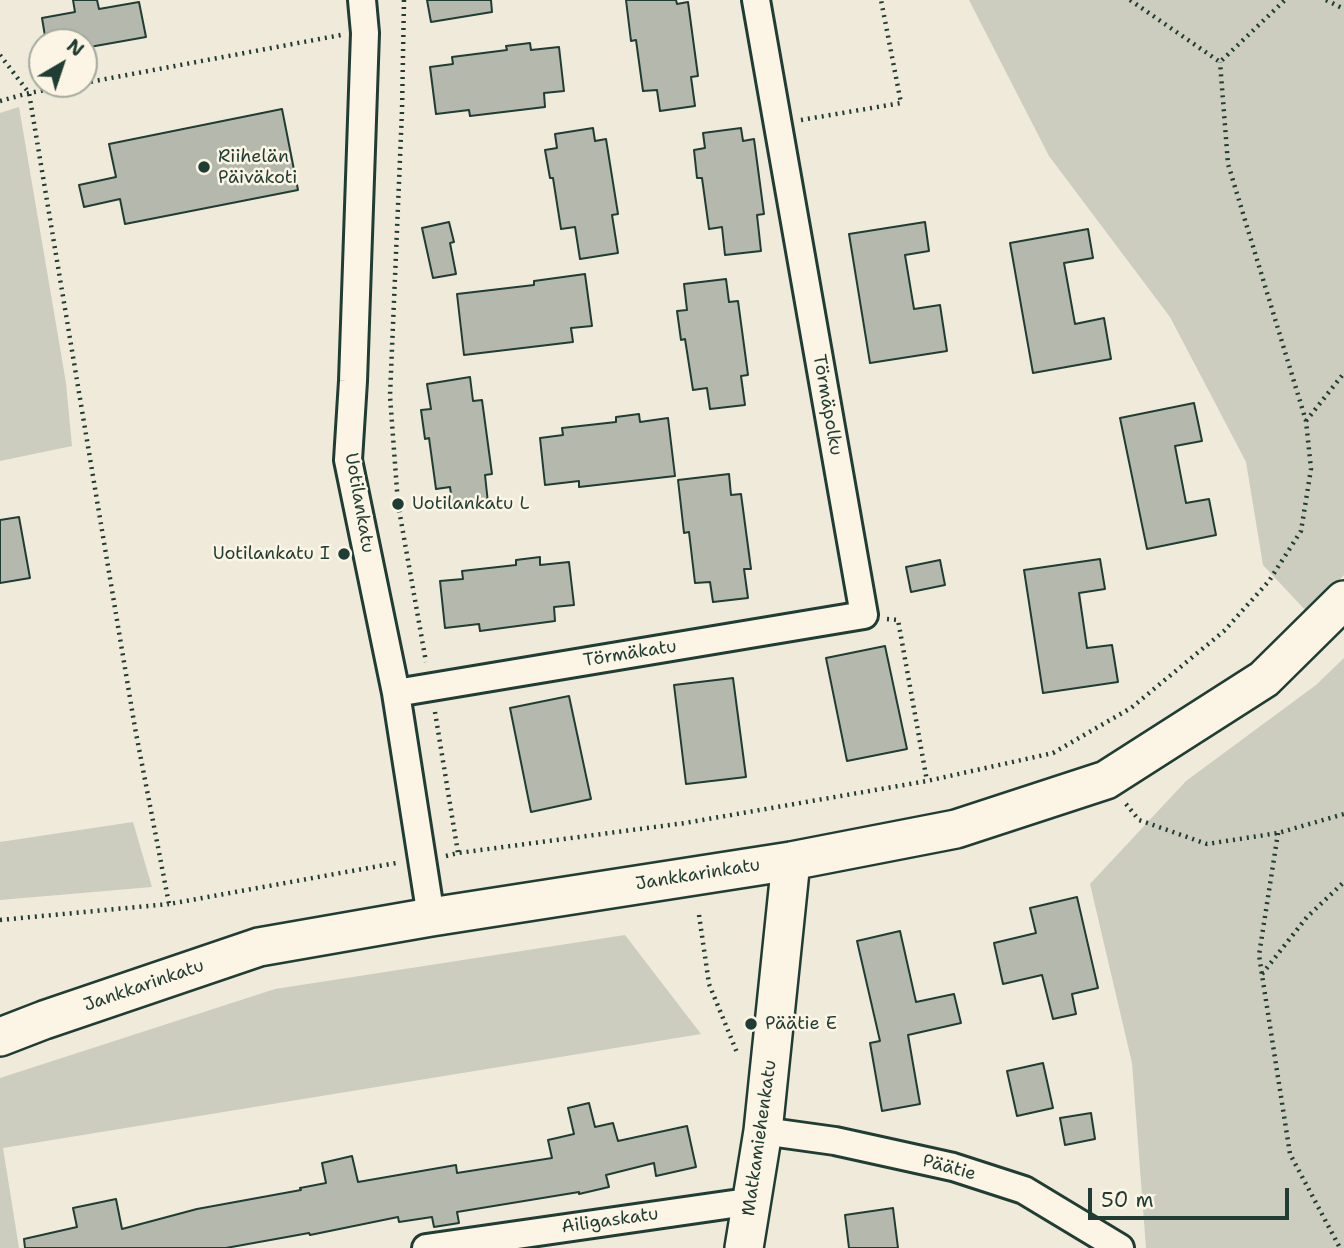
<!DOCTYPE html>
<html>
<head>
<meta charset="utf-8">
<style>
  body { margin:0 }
  #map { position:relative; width:1344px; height:1248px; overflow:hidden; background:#efeada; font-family:"Shantell Sans",sans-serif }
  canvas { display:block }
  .north { position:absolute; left:28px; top:28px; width:70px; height:70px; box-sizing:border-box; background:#fcf5e5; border:2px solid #a4ab9e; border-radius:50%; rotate:39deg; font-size:19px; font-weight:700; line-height:28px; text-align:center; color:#1f3d34 }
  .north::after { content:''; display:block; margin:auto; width:24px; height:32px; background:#1f3d34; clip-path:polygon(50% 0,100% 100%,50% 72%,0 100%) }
  .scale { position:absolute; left:1088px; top:1188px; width:201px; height:32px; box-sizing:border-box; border:4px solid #1f3d34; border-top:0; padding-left:9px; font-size:21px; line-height:24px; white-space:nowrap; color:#1f3d34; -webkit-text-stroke:5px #fcf5e5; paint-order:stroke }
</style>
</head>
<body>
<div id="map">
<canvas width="1344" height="1248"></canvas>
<div class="north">N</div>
<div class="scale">50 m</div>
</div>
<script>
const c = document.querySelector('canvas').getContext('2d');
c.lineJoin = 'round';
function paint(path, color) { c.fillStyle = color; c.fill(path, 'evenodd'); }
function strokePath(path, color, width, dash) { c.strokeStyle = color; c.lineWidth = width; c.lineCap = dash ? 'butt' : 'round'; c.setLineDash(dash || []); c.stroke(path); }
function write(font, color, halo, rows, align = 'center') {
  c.font = font + ' "Shantell Sans",sans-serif'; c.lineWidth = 5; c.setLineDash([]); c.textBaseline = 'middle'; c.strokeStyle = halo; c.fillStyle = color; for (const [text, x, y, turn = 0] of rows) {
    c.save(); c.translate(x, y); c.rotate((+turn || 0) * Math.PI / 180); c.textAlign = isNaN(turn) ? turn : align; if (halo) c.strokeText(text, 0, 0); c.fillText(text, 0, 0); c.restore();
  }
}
const green = new Path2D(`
  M 969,0 L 1344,0 L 1344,575 L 1308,613 L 1263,565 L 1246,462 L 1170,317 L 1049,156 Z
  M 19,107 L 66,383 L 72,446 L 0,461 L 0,113 Z
  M 1344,658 L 1344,1248 L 1146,1248 L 1132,1063 L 1090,884 L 1186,781 L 1316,685 Z
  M 133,822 L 152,887 L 0,900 L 0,842 Z
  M 625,935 L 701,1034 L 3,1148 L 19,1248 L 0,1248 L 0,1078 L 275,989 Z`);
const building = new Path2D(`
  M 73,0 L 97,0 L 99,9 L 139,2 L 146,37 L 84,48 L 84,42 L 46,42 L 42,18 L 75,12 Z
  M 427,0 L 491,0 L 492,12 L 431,22 Z
  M 626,0 L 676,0 L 677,4 L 688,2 L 698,76 L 691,77 L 695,106 L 660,111 L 657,90 L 643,91 L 636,40 L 631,41 Z
  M 530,43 L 531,50 L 559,47 L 564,91 L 544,93 L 545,107 L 470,116 L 469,110 L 436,114 L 430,67 L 453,64 L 452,57 L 507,50 L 506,46 Z
  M 282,109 L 298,190 L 125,224 L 120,199 L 84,207 L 79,185 L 116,177 L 109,144 Z
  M 593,128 L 595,141 L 606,139 L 618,214 L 612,215 L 618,253 L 580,259 L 575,227 L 561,229 L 553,178 L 550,178 L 545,150 L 557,148 L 555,134 Z
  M 741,128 L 743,141 L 754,139 L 764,214 L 757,215 L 761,251 L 725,255 L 722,227 L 709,229 L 702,178 L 697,178 L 694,150 L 705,148 L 703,133 Z
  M 449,222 L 454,242 L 450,243 L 456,274 L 433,278 L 422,228 Z
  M 925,222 L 929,251 L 905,255 L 914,309 L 940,305 L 947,351 L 870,363 L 849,234 Z
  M 1088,229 L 1093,258 L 1064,263 L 1075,324 L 1104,318 L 1111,359 L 1033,373 L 1010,243 Z
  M 585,274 L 592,326 L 571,328 L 573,342 L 464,355 L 457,294 L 534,285 L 534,281 Z
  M 726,279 L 729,302 L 738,301 L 748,375 L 741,376 L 745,405 L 710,409 L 707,388 L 693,390 L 685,339 L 681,340 L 677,311 L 687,310 L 684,284 Z
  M 470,377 L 473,401 L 482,400 L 492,474 L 485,475 L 488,503 L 453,508 L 450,487 L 436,489 L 429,438 L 425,439 L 421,410 L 431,409 L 427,384 Z
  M 1194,403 L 1202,441 L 1175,446 L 1186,503 L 1209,499 L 1216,535 L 1147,549 L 1120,418 Z
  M 639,414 L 640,422 L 668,418 L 675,476 L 579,487 L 579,481 L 545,485 L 540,438 L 563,435 L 562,428 L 616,422 L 616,417 Z
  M 729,474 L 731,495 L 741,494 L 751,569 L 744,569 L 748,598 L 713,602 L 710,582 L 695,583 L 689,532 L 684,533 L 678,480 Z
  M 19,517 L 30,578 L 0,583 L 0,520 Z
  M 540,557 L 540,565 L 569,562 L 574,605 L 554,607 L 555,621 L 480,631 L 479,624 L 445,628 L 440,581 L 463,579 L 462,571 L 516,565 L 516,560 Z
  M 1100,559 L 1105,589 L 1079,593 L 1087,648 L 1112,645 L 1118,682 L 1043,693 L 1024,570 Z
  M 940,560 L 945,585 L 911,592 L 906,567 Z
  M 885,646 L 907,749 L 847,761 L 826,658 Z
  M 733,678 L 746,777 L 686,784 L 674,685 Z
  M 569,696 L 591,799 L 531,812 L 510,708 Z
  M 1077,897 L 1098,988 L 1072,994 L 1076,1014 L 1053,1019 L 1042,975 L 1003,984 L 994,943 L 1036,933 L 1030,908 Z
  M 900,931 L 916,1002 L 954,994 L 961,1023 L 908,1035 L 920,1104 L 882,1111 L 870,1043 L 880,1041 L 857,941 Z
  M 1043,1063 L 1053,1108 L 1017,1116 L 1007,1071 Z
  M 589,1103 L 595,1127 L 613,1123 L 618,1141 L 687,1126 L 696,1167 L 656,1176 L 654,1163 L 606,1175 L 609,1187 L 579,1194 L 579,1192 L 457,1212 L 459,1223 L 434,1227 L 432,1217 L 399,1222 L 398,1217 L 310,1235 L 309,1233 L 226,1248 L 25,1248 L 24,1239 L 77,1227 L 73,1208 L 116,1199 L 122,1229 L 197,1209 L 301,1190 L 300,1188 L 326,1183 L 322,1163 L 352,1156 L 358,1182 L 456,1165 L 457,1173 L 552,1158 L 548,1140 L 574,1134 L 568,1108 Z
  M 1091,1113 L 1095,1139 L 1065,1145 L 1060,1118 Z
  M 893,1208 L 898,1248 L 849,1248 L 845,1215 Z`);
const path = new Path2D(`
  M 404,0 L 402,111 L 390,396 L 398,504 L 426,662
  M 1130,0 L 1220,62 L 1285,0
  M 1326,0 L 1344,9
  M 0,55 L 29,93 L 135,728 L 169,904 L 396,863
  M 84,83 L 341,35
  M 0,101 L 29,93 L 77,84
  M 801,120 L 901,103 L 881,0
  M 1306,421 L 1344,373
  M 887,619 L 898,620 L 927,781
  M 435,712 L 458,853
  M 1126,804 L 1139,820 L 1207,844 L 1278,833 L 1344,814
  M 1278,833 L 1259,955 L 1262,975 L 1290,1154 L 1340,1248
  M 446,856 L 458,853 L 685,823 L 927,781 L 1053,753 L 1131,708 L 1224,631 L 1269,581 L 1301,531 L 1311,469 L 1306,421 L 1228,164 L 1220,62
  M 699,915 L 709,984 L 738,1055
  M 0,920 L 169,904
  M 1262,974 L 1307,917 L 1344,882`);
const street = new Path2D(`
  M 362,0 L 365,33 L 353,381 L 348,460 L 396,693 L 431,917
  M 396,693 L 864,615 L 756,0
  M 763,1131 L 835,1141 L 953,1167 L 1024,1190 L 1120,1248
  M 426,1248 L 733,1204 L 751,1204`);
const secondary = new Path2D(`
  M 0,1037 L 44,1020 L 259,947 L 431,917 L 791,861 L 956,829 L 1106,780 L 1264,679 L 1344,600
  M 744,1248 L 763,1131 L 791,861`);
const markers = [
  [204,167,7,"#1f3d34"],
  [398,504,7,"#1f3d34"],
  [344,554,7,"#1f3d34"],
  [751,1024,7,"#1f3d34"]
];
const poiNames = [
  ["Riihelän",218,157],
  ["Päiväkoti",218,178],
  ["Uotilankatu L",412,504],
  ["Uotilankatu I",330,554,"right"],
  ["Päätie E",765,1024]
];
const streetNames = [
  ["Törmäpolku",827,405,80],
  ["Uotilankatu",359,503,80],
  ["Törmäkatu",630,654,-9],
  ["Jankkarinkatu",698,875,-9],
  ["Jankkarinkatu",144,986,-19],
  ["Matkamiehenkatu",760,1138,-82],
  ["Päätie",949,1168,15],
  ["Ailigaskatu",610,1221,-8]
];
paint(green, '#cccdbf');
paint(building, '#b5b9ad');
strokePath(building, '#1f3d34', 2);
strokePath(street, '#1f3d34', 32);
strokePath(secondary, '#1f3d34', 42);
strokePath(path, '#1f3d34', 4.5, [2, 5]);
strokePath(street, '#fcf5e5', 26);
strokePath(secondary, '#fcf5e5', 37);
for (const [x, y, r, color] of markers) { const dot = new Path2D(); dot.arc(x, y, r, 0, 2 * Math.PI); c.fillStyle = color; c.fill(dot); strokePath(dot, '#fcf5e5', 2.5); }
write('18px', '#1f3d34', '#fcf5e5', poiNames, 'left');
write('18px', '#1f3d34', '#fcf5e5', streetNames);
</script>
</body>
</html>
